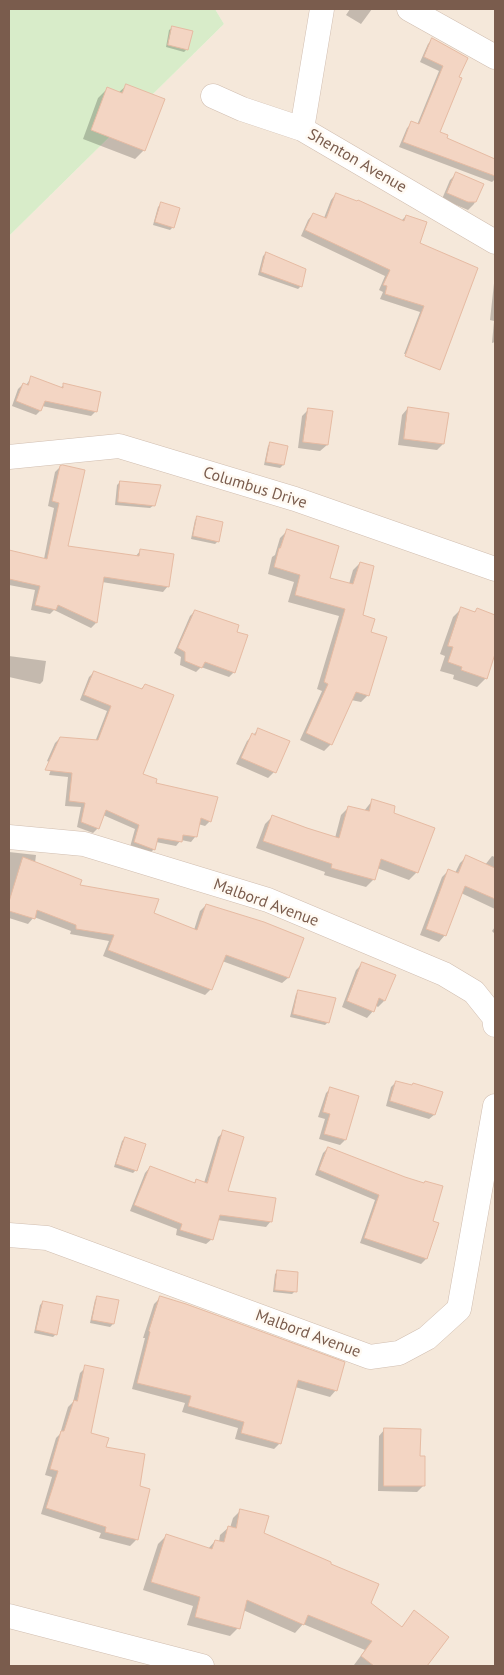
<!DOCTYPE html>
<html>
<head>
<meta charset="utf-8">
<style>
  body { margin:0 }
  #map { position:relative; width:504px; height:1675px; overflow:hidden; background:#fdf6ec; font-family:"PT Sans",sans-serif }
  canvas { display:block }
  .frame { position:absolute; inset:0; border:10px solid #7a5c4d; pointer-events:none }
</style>
</head>
<body>
<div id="map">
<canvas width="504" height="1675"></canvas>
<div class="frame"></div>
</div>
<script>
const c = document.querySelector('canvas').getContext('2d');
c.lineJoin = 'round';
function paint(path, color) { c.fillStyle = color; c.fill(path, 'evenodd'); }
function strokePath(path, color, width, dash) { c.strokeStyle = color; c.lineWidth = width; c.lineCap = dash ? 'butt' : 'round'; c.setLineDash(dash || []); c.stroke(path); }
function write(font, color, halo, rows, align = 'center') {
  c.font = font + ' "PT Sans",sans-serif'; c.lineWidth = 5; c.setLineDash([]); c.textBaseline = 'middle'; c.strokeStyle = halo; c.fillStyle = color; for (const [text, x, y, turn = 0] of rows) {
    c.save(); c.translate(x, y); c.rotate((+turn || 0) * Math.PI / 180); c.textAlign = isNaN(turn) ? turn : align; if (halo) c.strokeText(text, 0, 0); c.fillText(text, 0, 0); c.restore();
  }
}
const residential = new Path2D(`
  M 215,9 L 495,9 L 495,1666 L 9,1666 L 9,236 L 224,24 Z`);
const green = new Path2D(`
  M 9,9 L 215,9 L 224,24 L 9,236 Z`);
const shadow = new Path2D(`
  M 350,9 L 372,9 L 361,24 L 346,15 Z
  M 172,28 L 187,49 L 184,52 L 166,47 L 169,30 Z
  M 433,39 L 458,78 L 439,132 L 445,139 L 495,160 L 495,179 L 492,182 L 399,147 L 407,128 L 412,123 L 417,125 L 439,71 L 420,62 L 428,44 Z
  M 126,86 L 144,150 L 135,159 L 83,139 L 98,98 L 107,89 L 118,93 Z
  M 456,174 L 482,185 L 474,204 L 468,210 L 442,199 L 450,180 Z
  M 336,194 L 401,221 L 406,216 L 419,244 L 443,349 L 404,354 L 420,312 L 380,299 L 383,292 L 379,290 L 385,276 L 301,236 L 308,220 L 313,214 L 324,218 L 331,200 Z
  M 161,204 L 173,227 L 170,230 L 153,225 L 158,207 Z
  M 266,253 L 301,286 L 298,289 L 258,275 L 263,256 Z
  M 495,274 L 495,342 L 492,343 L 494,321 L 490,320 Z
  M 32,377 L 60,388 L 64,385 L 96,411 L 91,416 L 42,406 L 40,411 L 36,415 L 12,406 L 18,389 L 23,384 L 26,385 Z
  M 408,408 L 443,444 L 437,450 L 398,445 L 402,415 Z
  M 309,409 L 331,412 L 327,445 L 320,451 L 298,448 L 302,416 Z
  M 270,444 L 283,465 L 280,468 L 264,465 L 268,446 Z
  M 60,467 L 67,547 L 135,557 L 141,550 L 168,586 L 163,592 L 102,582 L 96,623 L 91,628 L 54,610 L 50,614 L 31,610 L 35,590 L 9,585 L 9,551 L 44,559 L 54,508 L 48,506 L 55,472 Z
  M 120,482 L 154,505 L 150,508 L 115,505 L 117,485 Z
  M 198,517 L 218,541 L 215,544 L 191,539 L 195,520 Z
  M 287,531 L 329,579 L 349,584 L 353,570 L 360,563 L 362,616 L 369,633 L 368,695 L 361,702 L 351,700 L 331,744 L 324,751 L 300,740 L 322,691 L 317,689 L 339,616 L 288,602 L 294,582 L 268,574 L 272,557 L 275,555 L 280,538 Z
  M 462,608 L 474,612 L 477,610 L 495,616 L 495,650 L 486,678 L 477,687 L 453,679 L 454,675 L 440,671 L 445,656 L 440,654 L 453,617 Z
  M 195,611 L 234,672 L 229,677 L 201,667 L 196,672 L 180,665 L 181,657 L 174,653 L 190,616 Z
  M 9,656 L 46,661 L 43,681 L 40,684 L 9,677 Z
  M 94,672 L 140,690 L 145,685 L 142,775 L 210,821 L 205,826 L 198,824 L 195,837 L 191,842 L 181,840 L 176,846 L 156,842 L 154,849 L 149,854 L 130,847 L 135,829 L 103,815 L 98,828 L 93,833 L 77,827 L 81,807 L 65,806 L 68,777 L 49,775 L 53,764 L 47,761 L 55,743 L 60,738 L 95,742 L 107,711 L 80,700 L 89,677 Z
  M 258,730 L 274,772 L 268,778 L 236,764 L 247,741 Z
  M 372,801 L 392,814 L 417,872 L 409,880 L 377,868 L 374,879 L 366,887 L 324,875 L 325,872 L 256,848 L 265,824 L 273,816 L 335,838 L 341,815 L 349,807 L 364,811 Z
  M 9,852 L 36,855 L 35,863 L 78,886 L 194,930 L 200,911 L 206,905 L 302,938 L 288,978 L 282,983 L 222,961 L 211,989 L 205,995 L 103,956 L 109,941 L 70,934 L 71,931 L 34,917 L 28,924 L 9,918 Z
  M 492,856 L 495,857 L 495,909 L 461,893 L 445,935 L 439,942 L 420,935 L 442,877 L 448,871 L 455,873 L 460,863 L 466,857 L 485,865 Z
  M 495,927 L 495,934 L 492,931 Z
  M 362,964 L 394,976 L 384,1001 L 378,1007 L 375,1005 L 373,1011 L 367,1018 L 342,1007 L 356,970 Z
  M 299,991 L 328,1022 L 325,1025 L 290,1017 L 296,994 Z
  M 396,1082 L 434,1115 L 429,1119 L 386,1106 L 391,1087 Z
  M 331,1088 L 345,1140 L 340,1145 L 319,1139 L 325,1119 L 318,1117 L 326,1093 Z
  M 224,1132 L 226,1192 L 271,1221 L 266,1227 L 217,1220 L 212,1239 L 206,1244 L 176,1235 L 177,1229 L 130,1211 L 145,1173 L 150,1167 L 193,1184 L 196,1181 L 204,1183 L 218,1137 Z
  M 125,1138 L 136,1170 L 133,1173 L 114,1167 L 122,1141 Z
  M 328,1148 L 431,1221 L 438,1224 L 426,1259 L 421,1264 L 360,1243 L 375,1200 L 315,1175 L 323,1153 Z
  M 278,1272 L 295,1291 L 292,1294 L 273,1292 L 275,1274 Z
  M 98,1297 L 113,1324 L 110,1327 L 90,1323 L 95,1300 Z
  M 160,1298 L 336,1390 L 330,1397 L 295,1387 L 280,1443 L 274,1449 L 235,1439 L 238,1428 L 182,1412 L 185,1403 L 132,1389 L 145,1338 L 143,1338 L 154,1304 Z
  M 43,1302 L 56,1334 L 53,1337 L 34,1333 L 40,1305 Z
  M 86,1367 L 89,1434 L 104,1448 L 138,1487 L 136,1540 L 130,1546 L 99,1538 L 101,1533 L 41,1514 L 52,1477 L 45,1475 L 56,1438 L 60,1434 L 68,1407 L 73,1402 L 80,1373 Z
  M 385,1429 L 423,1486 L 417,1492 L 378,1491 L 379,1436 Z
  M 241,1510 L 263,1534 L 370,1604 L 401,1628 L 414,1612 L 447,1637 L 425,1666 L 355,1666 L 354,1665 L 365,1650 L 303,1624 L 295,1633 L 243,1610 L 238,1628 L 230,1636 L 187,1625 L 193,1606 L 143,1590 L 158,1544 L 166,1536 L 208,1549 L 215,1541 L 219,1542 L 220,1535 L 229,1527 L 230,1528 L 233,1518 Z`);
const building = new Path2D(`
  M 172,26 L 193,31 L 188,50 L 168,45 Z
  M 432,38 L 468,58 L 459,77 L 462,78 L 440,132 L 448,135 L 447,138 L 495,159 L 495,176 L 403,142 L 411,121 L 419,124 L 443,66 L 424,57 Z
  M 126,84 L 165,99 L 145,151 L 91,130 L 107,87 L 122,93 Z
  M 456,172 L 484,184 L 476,202 L 468,202 L 447,193 Z
  M 336,193 L 357,201 L 358,200 L 404,221 L 406,215 L 427,222 L 420,243 L 478,268 L 440,370 L 405,356 L 424,306 L 385,294 L 387,286 L 383,285 L 390,270 L 305,230 L 313,213 L 326,218 Z
  M 161,202 L 180,208 L 174,228 L 155,222 Z
  M 266,252 L 306,269 L 302,287 L 261,272 Z
  M 31,376 L 63,388 L 63,383 L 101,392 L 97,412 L 45,401 L 41,411 L 16,401 L 23,383 L 28,385 Z
  M 408,407 L 449,413 L 444,444 L 404,439 Z
  M 308,408 L 333,411 L 328,445 L 303,442 Z
  M 270,442 L 288,446 L 284,465 L 266,462 Z
  M 63,465 L 85,470 L 68,546 L 139,556 L 140,549 L 174,554 L 169,587 L 104,577 L 97,623 L 58,605 L 56,610 L 35,605 L 40,586 L 9,579 L 9,550 L 47,559 L 59,503 L 52,501 L 60,466 Z
  M 120,481 L 161,485 L 155,506 L 118,502 Z
  M 197,516 L 223,522 L 219,542 L 193,536 Z
  M 287,529 L 339,546 L 330,578 L 353,584 L 360,562 L 374,566 L 363,615 L 375,619 L 371,632 L 387,637 L 369,696 L 356,692 L 332,745 L 306,733 L 328,684 L 324,682 L 345,609 L 295,595 L 300,575 L 274,567 L 279,548 L 280,548 Z
  M 461,607 L 475,612 L 477,608 L 495,615 L 495,654 L 487,679 L 461,670 L 462,667 L 448,662 L 453,647 L 448,646 Z
  M 195,610 L 239,625 L 237,632 L 248,635 L 235,673 L 205,662 L 202,668 L 185,661 L 185,652 L 178,648 Z
  M 94,671 L 142,689 L 145,684 L 174,695 L 143,774 L 157,779 L 156,783 L 218,797 L 211,822 L 201,818 L 197,837 L 183,835 L 182,842 L 158,838 L 155,850 L 134,842 L 139,825 L 106,810 L 99,829 L 81,822 L 85,803 L 69,801 L 72,773 L 45,770 L 60,737 L 98,740 L 111,706 L 84,695 Z
  M 258,728 L 290,741 L 276,773 L 241,758 L 252,733 L 255,735 Z
  M 372,799 L 395,806 L 394,813 L 435,828 L 418,873 L 381,859 L 375,880 L 331,868 L 332,864 L 263,841 L 272,815 L 307,828 L 339,838 L 348,806 L 369,811 Z
  M 466,855 L 495,868 L 495,899 L 465,886 L 446,936 L 426,929 L 448,869 L 458,873 Z
  M 23,857 L 82,880 L 80,885 L 159,899 L 154,913 L 197,930 L 206,904 L 264,922 L 304,938 L 289,978 L 226,955 L 212,990 L 108,950 L 114,935 L 76,929 L 76,925 L 37,910 L 35,919 L 9,911 L 9,902 Z
  M 362,962 L 396,975 L 385,1001 L 379,998 L 374,1012 L 347,1001 Z
  M 298,990 L 336,998 L 329,1023 L 293,1014 Z
  M 396,1081 L 412,1085 L 413,1083 L 443,1092 L 435,1115 L 390,1101 Z
  M 330,1087 L 359,1096 L 346,1140 L 324,1134 L 330,1114 L 323,1112 Z
  M 223,1130 L 244,1137 L 228,1191 L 276,1198 L 272,1222 L 220,1215 L 213,1240 L 180,1230 L 182,1224 L 134,1205 L 150,1166 L 195,1183 L 196,1179 L 207,1183 Z
  M 125,1137 L 146,1144 L 137,1171 L 116,1164 Z
  M 328,1147 L 405,1177 L 424,1183 L 425,1181 L 443,1186 L 433,1221 L 439,1223 L 427,1259 L 364,1238 L 379,1195 L 319,1170 Z
  M 277,1270 L 298,1272 L 297,1292 L 275,1290 Z
  M 97,1296 L 119,1300 L 114,1324 L 92,1320 Z
  M 160,1296 L 186,1304 L 345,1362 L 337,1391 L 298,1380 L 281,1444 L 241,1433 L 244,1422 L 188,1406 L 191,1396 L 137,1383 L 150,1332 L 149,1331 Z
  M 43,1301 L 63,1305 L 57,1335 L 36,1330 Z
  M 85,1365 L 104,1369 L 91,1433 L 109,1438 L 106,1447 L 145,1454 L 140,1486 L 150,1489 L 138,1540 L 105,1532 L 106,1527 L 46,1508 L 58,1471 L 50,1469 L 61,1431 L 64,1431 L 74,1400 L 77,1401 Z
  M 384,1428 L 421,1429 L 420,1456 L 425,1456 L 425,1486 L 384,1486 Z
  M 240,1509 L 269,1516 L 264,1533 L 331,1562 L 331,1564 L 379,1584 L 371,1603 L 402,1627 L 414,1610 L 449,1637 L 427,1666 L 374,1666 L 361,1656 L 372,1641 L 308,1615 L 304,1625 L 247,1600 L 240,1629 L 195,1617 L 200,1597 L 151,1582 L 166,1534 L 212,1549 L 215,1540 L 224,1542 L 228,1526 L 236,1528 Z`);
const street = new Path2D(`
  M 409,9 L 495,57
  M 213,96 L 242,109 L 302,129 L 495,242
  M 302,129 L 322,9
  M 9,457 L 119,446 L 295,499 L 495,569
  M 9,837 L 84,844 L 268,900 L 444,974 L 474,992 L 494,1017 L 495,1025
  M 9,1235 L 47,1238 L 370,1357 L 399,1353 L 427,1338 L 459,1309 L 495,1106
  M 9,1616 L 202,1666`);
const streetNames = [
  ["Shenton Avenue",357,161,30],
  ["Columbus Drive",255,488,17],
  ["Malbord Avenue",266,903,20],
  ["Malbord Avenue",308,1334,20]
];
paint(residential, '#f5e8da');
paint(green, '#d8ecc9');
paint(shadow, '#0003');
paint(building, '#f3d5c3');
strokePath(building, '#e6bba3', 1);
strokePath(street, '#d1beb0', 25);
strokePath(street, '#fff', 24);
write('16px', '#7a5c4d', '#fffaf3', streetNames);
</script>
</body>
</html>
